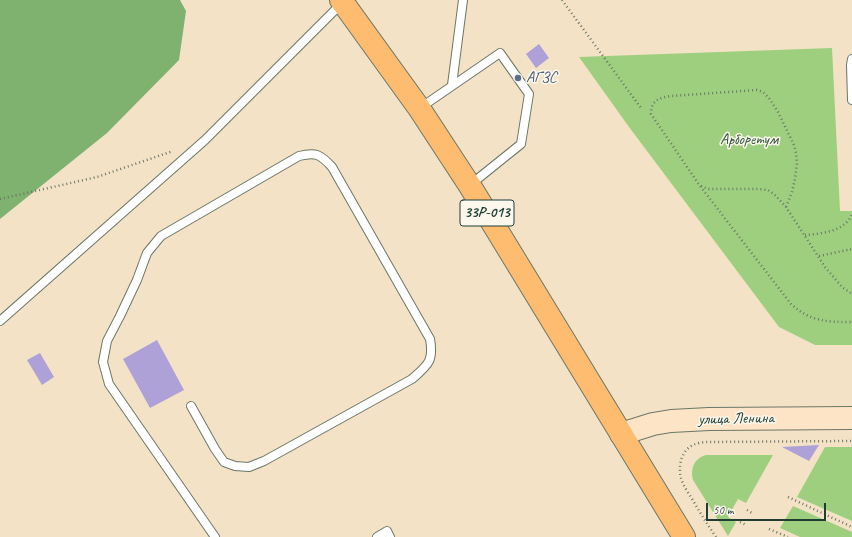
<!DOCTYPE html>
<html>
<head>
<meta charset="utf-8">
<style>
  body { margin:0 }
  #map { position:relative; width:852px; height:537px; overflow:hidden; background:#f4e2c7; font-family:Caveat,sans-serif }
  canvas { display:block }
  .scale { position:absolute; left:706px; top:503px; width:120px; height:18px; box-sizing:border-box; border:2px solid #1f3d34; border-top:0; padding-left:5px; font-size:12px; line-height:14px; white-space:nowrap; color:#1f3d34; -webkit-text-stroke:3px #fbf7ec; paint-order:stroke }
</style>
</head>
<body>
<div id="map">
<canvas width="852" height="537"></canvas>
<div class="scale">50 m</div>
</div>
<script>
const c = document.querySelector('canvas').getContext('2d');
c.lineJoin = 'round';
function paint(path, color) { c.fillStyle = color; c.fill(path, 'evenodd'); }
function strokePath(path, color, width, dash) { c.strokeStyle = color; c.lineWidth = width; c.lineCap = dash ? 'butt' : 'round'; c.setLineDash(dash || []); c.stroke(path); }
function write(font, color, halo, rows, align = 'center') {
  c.font = font + ' Caveat,sans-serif'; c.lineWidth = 3; c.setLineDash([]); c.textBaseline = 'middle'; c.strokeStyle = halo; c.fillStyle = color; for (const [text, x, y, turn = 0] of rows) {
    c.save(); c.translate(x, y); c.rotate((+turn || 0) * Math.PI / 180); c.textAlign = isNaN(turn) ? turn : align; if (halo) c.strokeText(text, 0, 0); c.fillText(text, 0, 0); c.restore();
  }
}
const green = new Path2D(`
  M 832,48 L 840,211 L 852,211 L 852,345 L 815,345 L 779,327 L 629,127 L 579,57 Z
  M 825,447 L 852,447 L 852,521 L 797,497 Z
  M 706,455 L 773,455 L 746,503 L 738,499 L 728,517 L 736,522 L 728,536 L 693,480 C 690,469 694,458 706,455 Z
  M 793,506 L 852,532 L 852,537 L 800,537 L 780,528 Z`);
const forest = new Path2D(`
  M 0,0 L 180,0 L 186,11 L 179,60 L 107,133 L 0,219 Z`);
const building = new Path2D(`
  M 539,44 L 549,58 L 536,68 L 526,54 Z
  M 157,340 L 184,390 L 150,408 L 123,359 Z
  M 40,353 L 54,377 L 42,385 L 27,360 Z
  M 819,445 L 809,461 L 782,447 Z`);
const path = new Path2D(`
  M 562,0 L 641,108
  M 701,186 L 708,189 L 758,189 L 768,190 L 774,194 L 786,207 L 825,267 L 842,287 L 852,294
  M 0,199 L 97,177 L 173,151
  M 786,207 L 792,192 L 795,179 L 797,163 L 796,153 L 794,145 L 778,112 L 769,98 L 763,92 L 757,90 L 671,96 C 659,98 651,100 651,114 L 700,186 L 791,304 C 811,322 827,322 852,322
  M 805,235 C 821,234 846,231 852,214
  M 819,256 L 852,249
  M 788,497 L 852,527
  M 747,510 L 752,513
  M 740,522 L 746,525
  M 769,529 L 788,537
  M 716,537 C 707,524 699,511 691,497 C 687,491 683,485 681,478 C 678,466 681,451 693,445 C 697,443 703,442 708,442 L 852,441`);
const service = new Path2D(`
  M 852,59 L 851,65 L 852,100
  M 452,85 L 463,0
  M 420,108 L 500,53 L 529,94 L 521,144 L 470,185
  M 0,321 L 205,140 L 342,3
  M 191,406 L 215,449 L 224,462 L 235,466 L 249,467 L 264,461 L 412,379 C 428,365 434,361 430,339 L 332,167 C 320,154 316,152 299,156 L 161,236 L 147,253 L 137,280 L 120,316 L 107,341 L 103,362 L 109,384 L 215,537
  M 377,537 L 387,531 L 390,537`);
const secondary = new Path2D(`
  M 621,434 L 653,424 L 671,421 L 709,419 L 852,418`);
const primary = new Path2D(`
  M 341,0 L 419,108 L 470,186 L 684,537`);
const markers = [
  [518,78,4,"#5c6f8a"]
];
const shields = [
  [487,213,54]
];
const shieldNames = [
  ["33Р-013",487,213]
];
const serviceNames = [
  ["АГЗС",526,78]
];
const parkNames = [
  ["Арборетум",749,140]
];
const streetNames = [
  ["улица Ленина",736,419,-1]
];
paint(green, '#9dcf7f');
paint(forest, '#7eb26e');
paint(building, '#ada1d8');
strokePath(service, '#6a7767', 10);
strokePath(secondary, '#6a7767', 24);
strokePath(primary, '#6a7767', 24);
strokePath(path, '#6a7767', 2.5, [1, 3]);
strokePath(service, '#fff', 8);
strokePath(secondary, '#fee4c6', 22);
strokePath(primary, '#fdbc70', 22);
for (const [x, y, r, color] of markers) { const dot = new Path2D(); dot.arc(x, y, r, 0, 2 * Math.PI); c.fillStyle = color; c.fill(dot); strokePath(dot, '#fbf7ec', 1.5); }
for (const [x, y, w] of shields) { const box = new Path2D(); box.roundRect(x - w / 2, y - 13, w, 26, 3); c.fillStyle = '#fbf7ec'; c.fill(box); strokePath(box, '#1f3d34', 1); }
write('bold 15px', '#1f3d34', null, shieldNames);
write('16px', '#4e5e75', '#fbf7ec', serviceNames, 'left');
write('16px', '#385a43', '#fbf7ec', parkNames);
write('16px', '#1f3d34', '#fbf7ec', streetNames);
</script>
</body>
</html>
